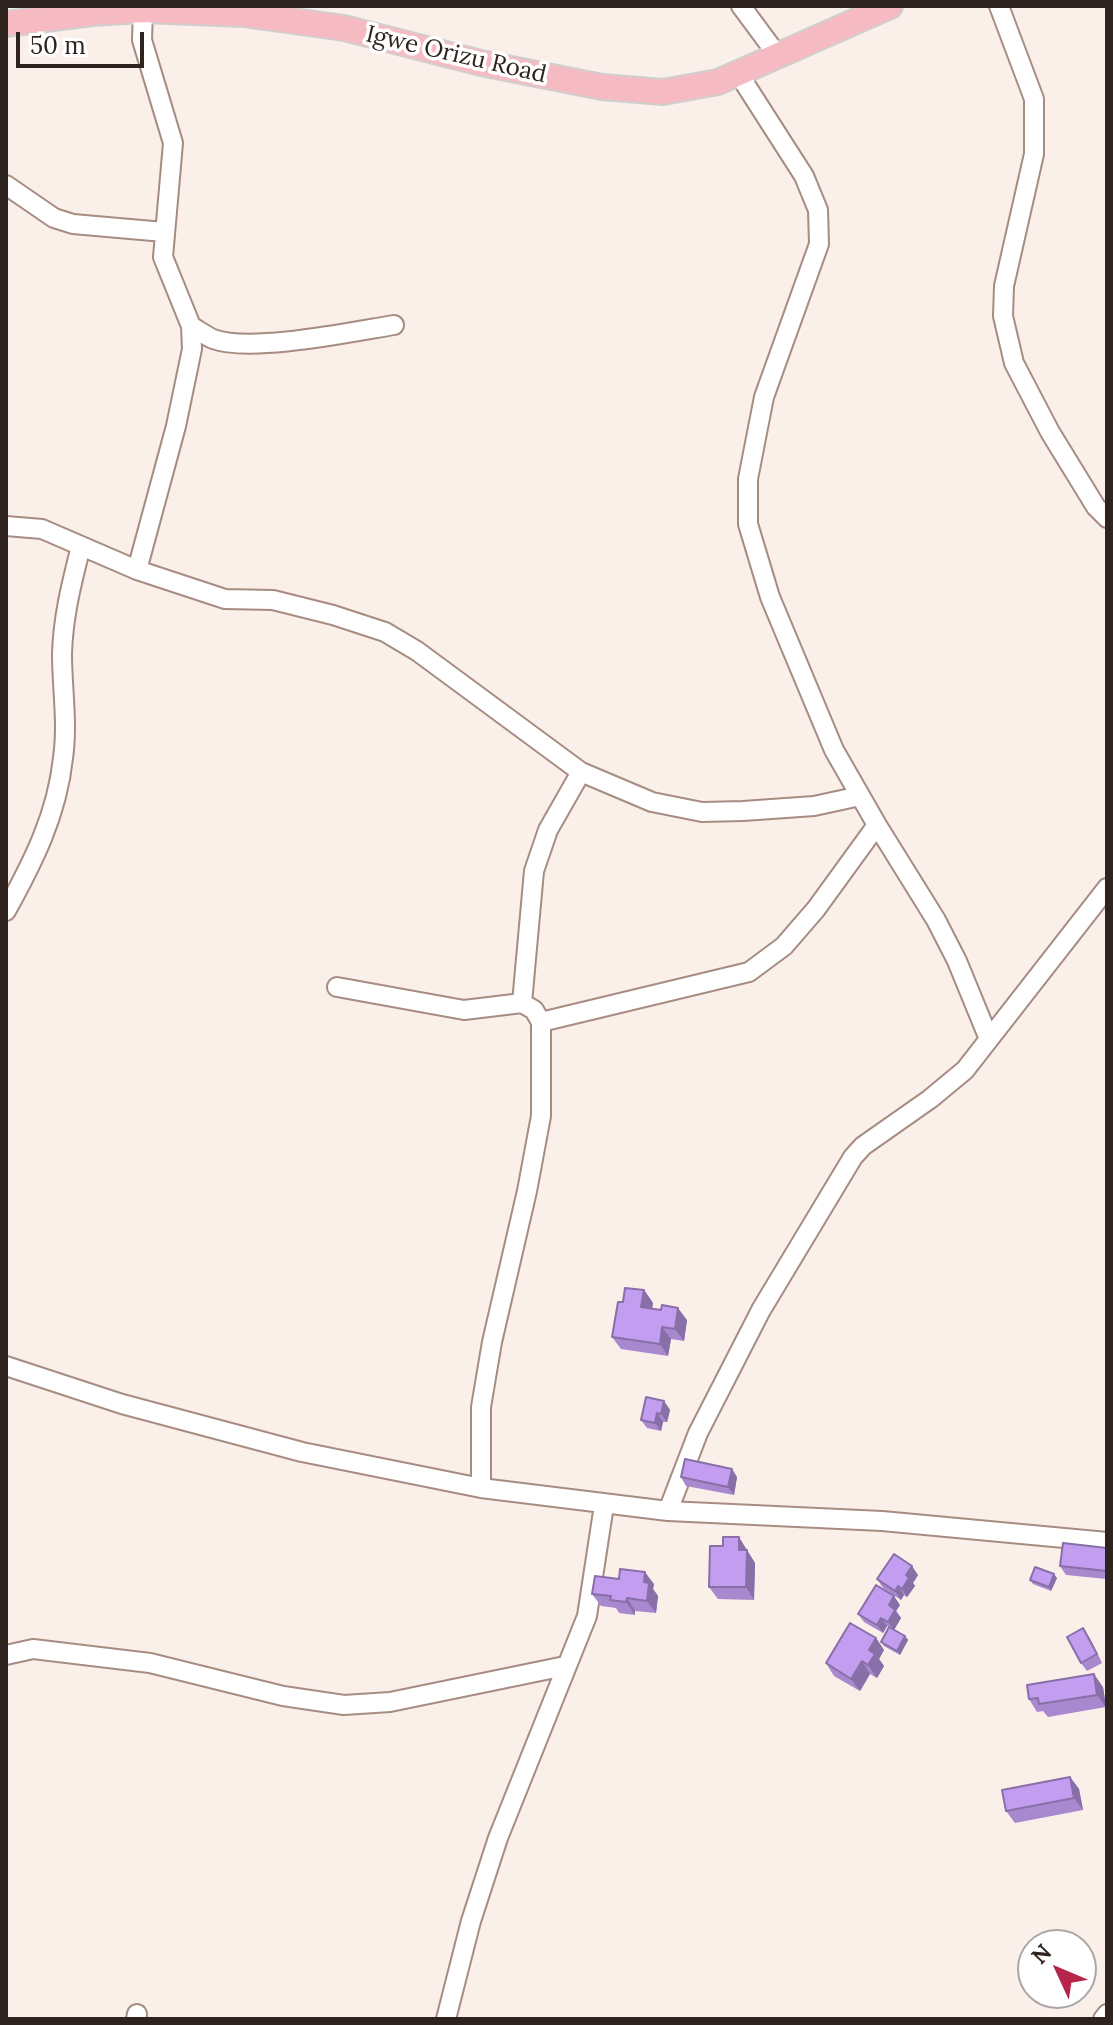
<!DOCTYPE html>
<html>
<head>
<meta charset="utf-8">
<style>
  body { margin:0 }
  #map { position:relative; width:1113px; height:2025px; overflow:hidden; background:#fbefea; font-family:Lora,serif }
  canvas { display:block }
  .frame { position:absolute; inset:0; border:8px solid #2e231f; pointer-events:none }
  .north { position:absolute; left:1017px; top:1929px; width:80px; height:80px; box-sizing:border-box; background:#fff; border:2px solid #aba7a5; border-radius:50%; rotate:314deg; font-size:22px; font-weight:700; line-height:32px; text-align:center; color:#2e231f }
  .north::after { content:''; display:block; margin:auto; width:28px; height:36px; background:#b7254b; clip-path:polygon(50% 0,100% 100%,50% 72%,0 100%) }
  .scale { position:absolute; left:16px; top:32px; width:128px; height:36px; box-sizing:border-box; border:4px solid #2e231f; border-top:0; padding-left:10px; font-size:24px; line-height:28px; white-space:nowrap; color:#2e231f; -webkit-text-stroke:6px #fff; paint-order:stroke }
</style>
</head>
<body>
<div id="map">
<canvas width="1113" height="2025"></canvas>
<div class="frame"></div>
<div class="north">N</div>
<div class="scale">50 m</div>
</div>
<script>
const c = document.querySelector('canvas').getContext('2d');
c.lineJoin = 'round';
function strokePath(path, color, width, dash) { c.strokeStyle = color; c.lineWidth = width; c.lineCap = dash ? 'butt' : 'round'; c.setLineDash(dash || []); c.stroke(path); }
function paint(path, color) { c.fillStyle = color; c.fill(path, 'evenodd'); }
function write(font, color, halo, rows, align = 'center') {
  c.font = font + ' Lora,serif'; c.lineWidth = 7; c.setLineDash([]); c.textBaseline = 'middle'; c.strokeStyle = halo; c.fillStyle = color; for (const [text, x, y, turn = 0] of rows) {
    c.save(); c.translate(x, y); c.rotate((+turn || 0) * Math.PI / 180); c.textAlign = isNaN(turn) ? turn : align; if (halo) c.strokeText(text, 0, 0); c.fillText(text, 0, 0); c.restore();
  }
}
const minor = new Path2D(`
  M 741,6 L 778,56
  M 999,6 L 1034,99 L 1034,154 L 1004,286 L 1003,316 L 1014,363 L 1050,432 L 1096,507 L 1107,518
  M 738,73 L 804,176 L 818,210 L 819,244 L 764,397 L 748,479 L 748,524 L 770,597 L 834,750 L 877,825 L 936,920 L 957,961 L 989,1039
  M 6,185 L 54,218 L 73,224 L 164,232
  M 191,326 C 198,330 206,336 213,339 C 251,353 351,332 394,325
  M 6,526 L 42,529 L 137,570 L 225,599 L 273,600 L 333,615 L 385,632 L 417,651 L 581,772 L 652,802 L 702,812 L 743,811 L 814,806 L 860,796
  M 137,570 L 176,426 L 192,349 L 191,326 L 163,257 L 173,143 L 142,40 L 143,10
  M 6,911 C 33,862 57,815 63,758 C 68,723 62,688 62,654 C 63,616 72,582 81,546
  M 337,987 L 464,1010 L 522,1003 L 534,1010 L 541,1022 L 541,1116 L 527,1191 L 492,1342 L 481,1407 L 481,1488
  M 522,1003 L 534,871 L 548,830 L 581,772
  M 541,1022 L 749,972 L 784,946 L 816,909 L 877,825
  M 6,1366 L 122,1404 L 302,1452 L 481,1488 L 668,1511 L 882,1521 L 1107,1542
  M 668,1511 L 698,1433 L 761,1310 L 853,1157 L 863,1146 L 930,1099 L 965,1070 L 1107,888
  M 6,1655 L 33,1649 L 150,1663 L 283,1696 L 344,1705 L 390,1702 L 565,1666
  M 136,2019 L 137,2014
  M 446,2019 L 471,1921 L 498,1838 L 587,1616 L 604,1505
  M 1103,2019 L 1107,2014`);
const major = new Path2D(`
  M 6,24 L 92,13 L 143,10 L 243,14 L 344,28 L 481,63 L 602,87 L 663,92 L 718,82 L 890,6`);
const wall = new Path2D(`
  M 644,1290 L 653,1303 L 652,1309 L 687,1320 L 684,1341 L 671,1339 L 668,1356 L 621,1349 L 612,1337 Z
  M 664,1401 L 670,1410 L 667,1422 L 663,1422 L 661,1431 L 647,1428 L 641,1420 Z
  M 681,1477 L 737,1477 L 734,1495 L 686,1486 Z
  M 1107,1548 L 1107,1579 L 1066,1575 L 1060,1566 Z
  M 748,1549 L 748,1552 L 755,1563 L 754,1600 L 718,1599 L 709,1587 Z
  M 918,1575 L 913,1583 L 915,1586 L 907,1597 L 904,1595 L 901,1600 L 883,1588 L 877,1579 Z
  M 1057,1578 L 1051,1591 L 1033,1584 L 1030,1580 Z
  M 654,1584 L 653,1589 L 658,1596 L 656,1613 L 635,1611 L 635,1615 L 619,1613 L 616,1608 L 601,1606 L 592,1594 Z
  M 900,1605 L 896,1611 L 901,1618 L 894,1630 L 905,1636 L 908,1640 L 900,1655 L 884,1646 L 881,1642 L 889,1627 L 887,1626 L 883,1633 L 864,1622 L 858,1614 Z
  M 1089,1637 L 1102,1663 L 1087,1671 L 1081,1663 Z
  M 876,1638 L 884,1650 L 879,1659 L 884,1666 L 877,1678 L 870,1674 L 860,1691 L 834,1676 L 826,1663 Z
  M 1103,1687 L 1106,1707 L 1048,1717 L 1043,1711 L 1037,1712 L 1029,1699 Z
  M 1070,1777 L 1079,1789 L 1083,1810 L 1015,1823 L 1006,1811 Z`);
const shadedWall = new Path2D(`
  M 644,1290 L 653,1303 L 650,1319 L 641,1307 Z
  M 678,1308 L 687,1320 L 684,1341 L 675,1329 Z
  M 662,1327 L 671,1339 L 668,1356 L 660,1344 Z
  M 664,1401 L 670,1410 L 667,1422 L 661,1414 Z
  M 657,1413 L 663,1422 L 661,1431 L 655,1423 Z
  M 732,1469 L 737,1477 L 734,1495 L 728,1487 Z
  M 739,1537 L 755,1563 L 754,1600 L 746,1587 L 739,1550 Z
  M 912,1566 L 918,1575 L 913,1583 L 915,1586 L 907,1597 L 902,1589 L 906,1575 Z
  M 645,1572 L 654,1584 L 653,1589 L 658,1596 L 656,1613 L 647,1601 L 644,1582 Z
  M 1054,1574 L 1057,1578 L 1051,1591 L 1049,1587 Z
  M 898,1586 L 904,1595 L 901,1600 L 895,1591 Z
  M 894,1596 L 900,1605 L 896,1611 L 901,1618 L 894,1630 L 888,1622 L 889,1605 Z
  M 627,1598 L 635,1611 L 635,1615 L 626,1602 Z
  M 881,1618 L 887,1626 L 883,1633 L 877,1625 Z
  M 1083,1628 L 1089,1637 L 1102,1663 L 1097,1654 Z
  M 905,1636 L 908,1640 L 900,1655 L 897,1651 Z
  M 876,1638 L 884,1650 L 879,1659 L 884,1666 L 877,1678 L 868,1665 L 869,1650 Z
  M 862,1661 L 870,1674 L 860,1691 L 851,1679 Z
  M 1094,1674 L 1103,1687 L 1106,1707 L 1097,1695 Z
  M 1070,1777 L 1079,1789 L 1083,1810 L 1074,1798 Z`);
const building = new Path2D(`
  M 625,1288 L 644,1290 L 641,1307 L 661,1310 L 662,1305 L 678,1308 L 675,1329 L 662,1327 L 660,1344 L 612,1337 L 618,1302 L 623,1302 Z
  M 646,1397 L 664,1401 L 661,1414 L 657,1413 L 655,1423 L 641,1420 Z
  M 685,1459 L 732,1469 L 728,1487 L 681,1477 Z
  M 723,1537 L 739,1537 L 739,1550 L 747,1550 L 746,1587 L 709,1587 L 710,1546 L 723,1546 Z
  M 1063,1543 L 1107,1548 L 1107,1571 L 1060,1566 Z
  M 894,1554 L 912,1566 L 906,1575 L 909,1578 L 902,1589 L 898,1586 L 895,1591 L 877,1579 Z
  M 1035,1567 L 1054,1574 L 1049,1587 L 1030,1580 Z
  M 620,1569 L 645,1572 L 644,1582 L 649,1583 L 647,1601 L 627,1598 L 626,1602 L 610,1600 L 611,1596 L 592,1594 L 595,1576 L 619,1579 Z
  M 876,1585 L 894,1596 L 889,1605 L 895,1610 L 888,1622 L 881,1618 L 877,1625 L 858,1614 Z
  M 850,1623 L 876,1638 L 869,1650 L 875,1654 L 868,1665 L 862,1661 L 851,1679 L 826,1663 Z
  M 889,1627 L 905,1636 L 897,1651 L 881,1642 Z
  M 1083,1628 L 1097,1654 L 1081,1663 L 1067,1637 Z
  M 1094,1674 L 1097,1695 L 1039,1704 L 1038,1698 L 1029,1699 L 1027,1685 Z
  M 1070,1777 L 1074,1798 L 1006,1811 L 1002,1790 Z`);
const streetNames = [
  ["Igwe Orizu Road",456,55,13]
];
strokePath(minor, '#a78c82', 22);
strokePath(major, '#d1cfce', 28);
strokePath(minor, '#fff', 18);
strokePath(major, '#f6bbc2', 24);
paint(wall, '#a888ce');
paint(shadedWall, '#886fa8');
paint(building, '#c39ef0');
strokePath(building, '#886fa8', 2);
write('24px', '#2e231f', '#fff', streetNames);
</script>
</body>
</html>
